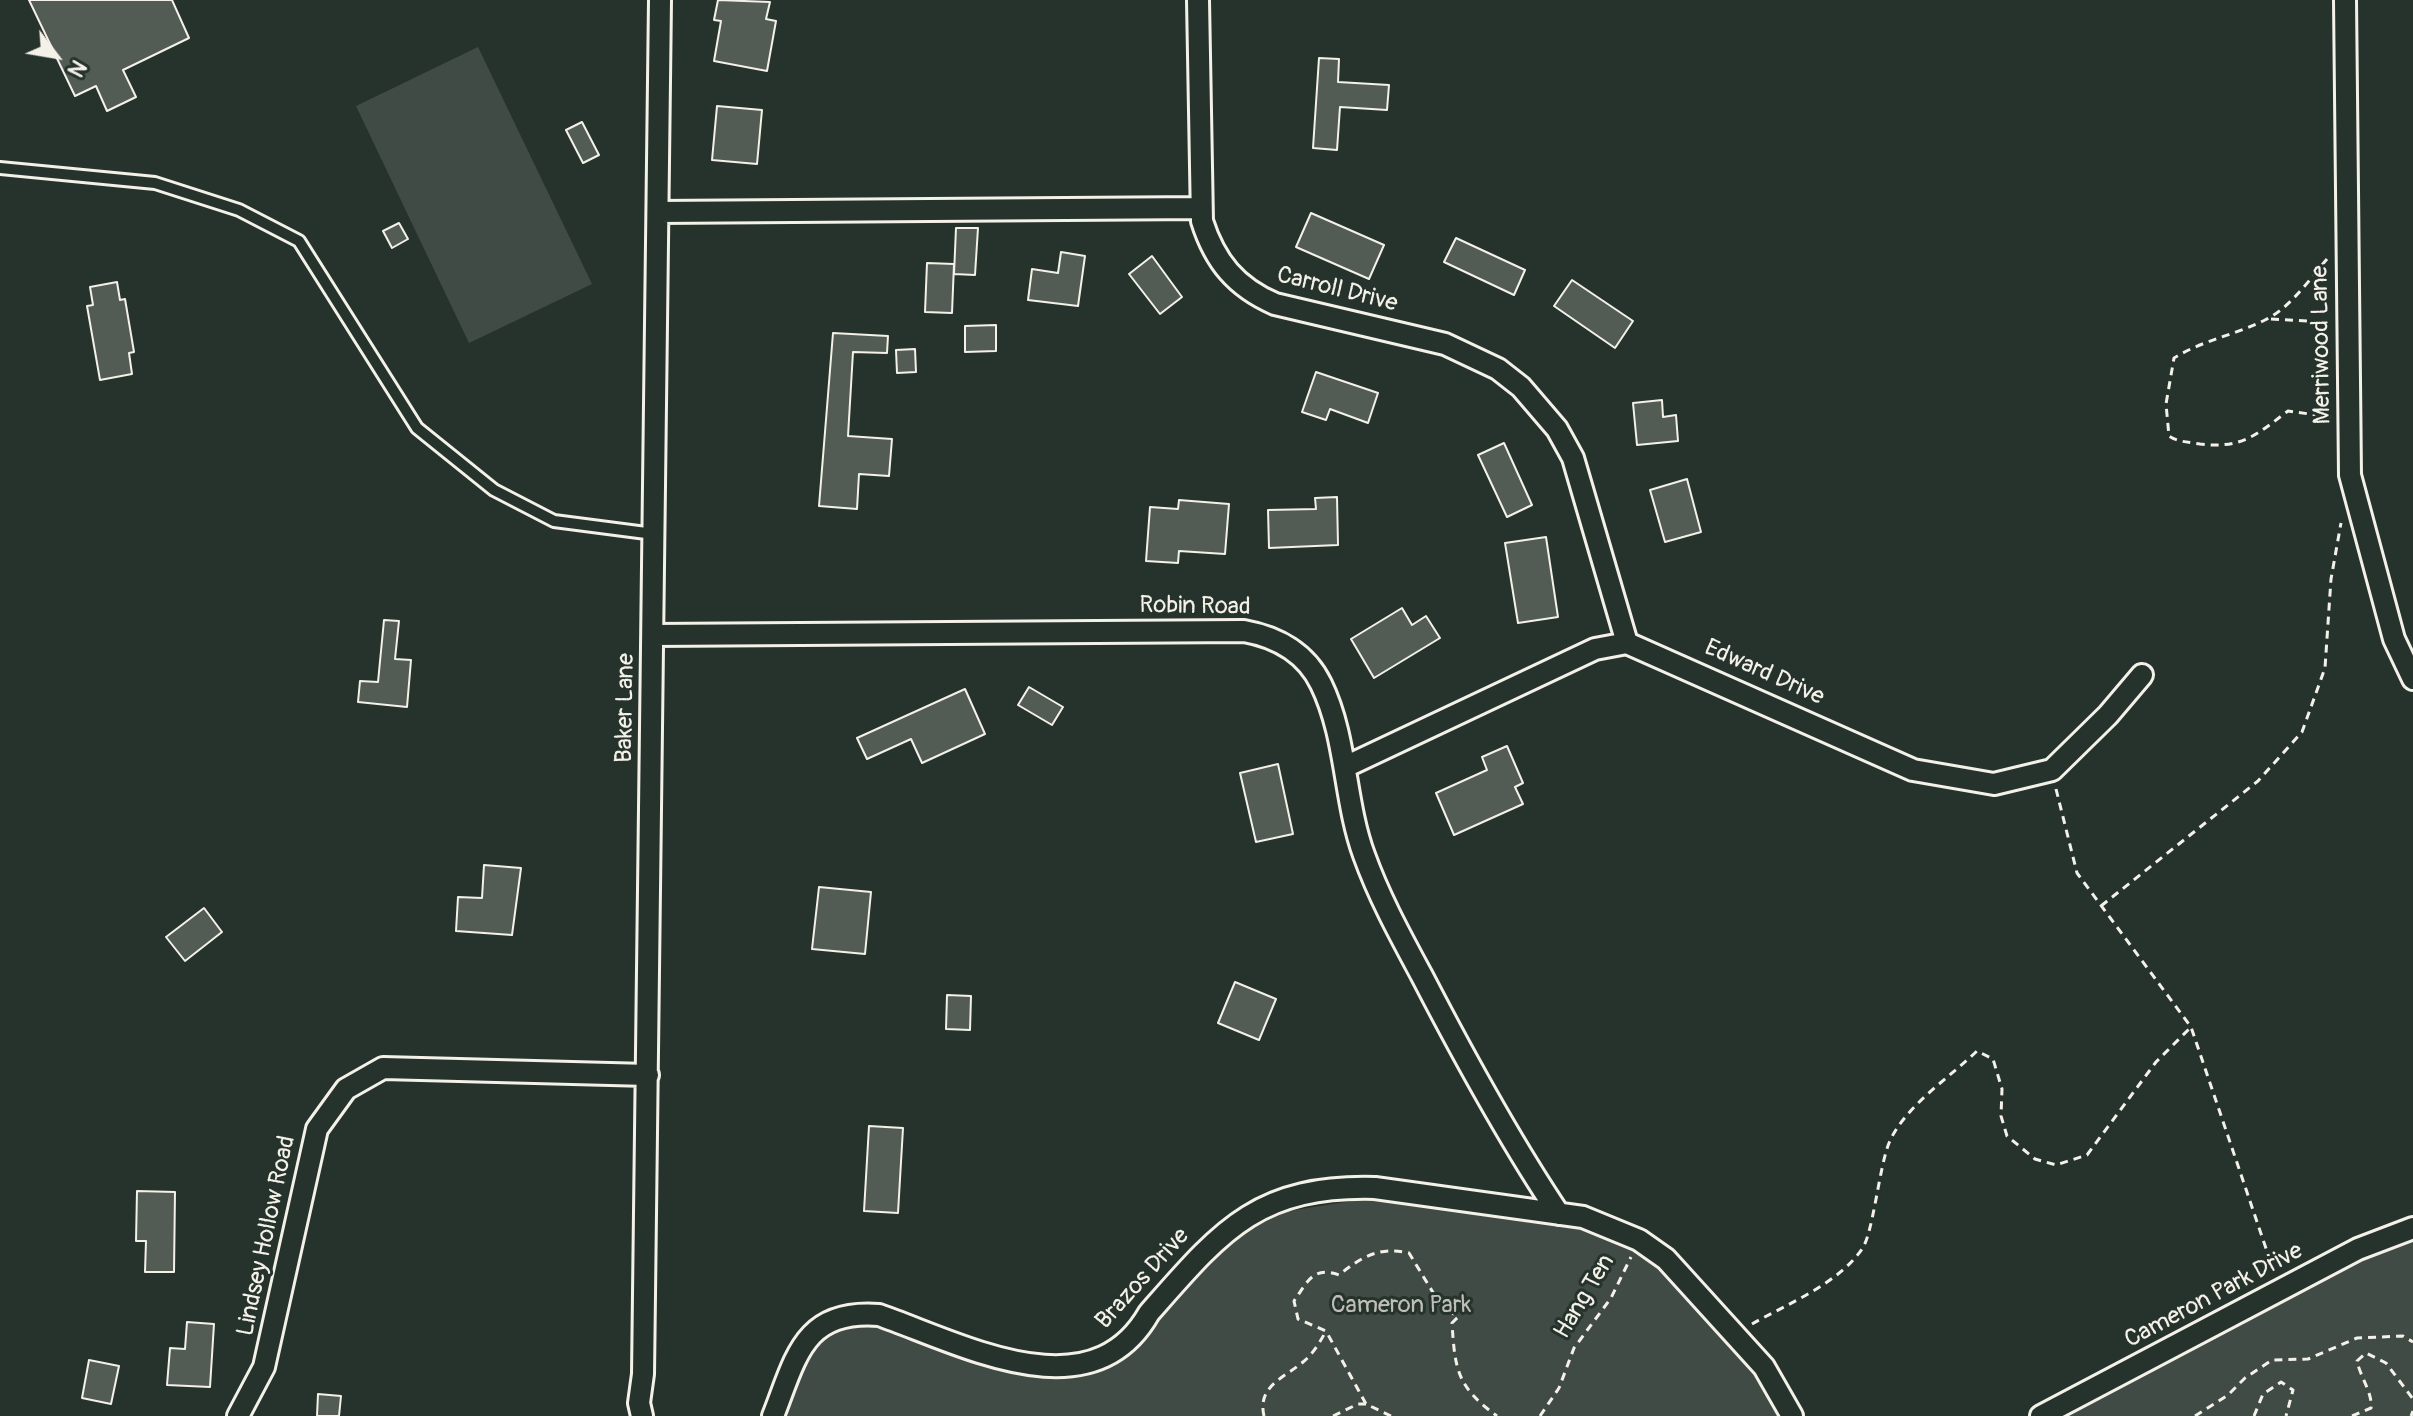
<!DOCTYPE html>
<html>
<head>
<meta charset="utf-8">
<style>
  body { margin:0 }
  #map { position:relative; width:2413px; height:1416px; overflow:hidden; background:#26332d; font-family:Pangolin,sans-serif }
  canvas { display:block }
  .north { position:absolute; left:16px; top:16px; width:80px; height:80px; -webkit-text-stroke:6px #26332d; paint-order:stroke; rotate:121deg; font-size:22px; font-weight:700; line-height:32px; text-align:center; color:#f4f1e8 }
  .north::after { content:''; display:block; margin:auto; width:28px; height:36px; background:#f4f1e8; clip-path:polygon(50% 0,100% 100%,50% 72%,0 100%) }
</style>
</head>
<body>
<div id="map">
<canvas width="2413" height="1416"></canvas>
<div class="north">N</div>
</div>
<script>
const c = document.querySelector('canvas').getContext('2d');
c.lineJoin = 'round';
function paint(path, color) { c.fillStyle = color; c.fill(path, 'evenodd'); }
function strokePath(path, color, width, dash) { c.strokeStyle = color; c.lineWidth = width; c.lineCap = dash ? 'butt' : 'round'; c.setLineDash(dash || []); c.stroke(path); }
function write(font, color, halo, rows, align = 'center') {
  c.font = font + ' Pangolin,sans-serif'; c.lineWidth = 6; c.setLineDash([]); c.textBaseline = 'middle'; c.strokeStyle = halo; c.fillStyle = color; for (const [text, x, y, turn = 0] of rows) {
    c.save(); c.translate(x, y); c.rotate((+turn || 0) * Math.PI / 180); c.textAlign = isNaN(turn) ? turn : align; if (halo) c.strokeText(text, 0, 0); c.fillText(text, 0, 0); c.restore();
  }
}
const green = new Path2D(`
  M 478,47 L 592,284 L 469,343 L 356,106 Z
  M 1404,1193 L 1583,1217 L 1687,1281 L 1791,1416 L 779,1416 L 808,1336 L 879,1315 L 980,1350 L 1083,1364 L 1149,1313 L 1243,1218 Z
  M 2413,1229 L 2413,1416 L 2041,1416 Z`);
const building = new Path2D(`
  M 29,0 L 172,0 L 189,38 L 123,70 L 136,97 L 107,111 L 96,86 L 75,96 Z
  M 718,0 L 770,2 L 766,19 L 776,21 L 767,71 L 714,61 L 721,21 L 714,20 Z
  M 1319,58 L 1339,59 L 1338,82 L 1389,85 L 1387,110 L 1340,107 L 1337,150 L 1313,148 Z
  M 717,106 L 762,110 L 757,164 L 712,160 Z
  M 582,122 L 599,155 L 583,163 L 566,130 Z
  M 1311,213 L 1384,245 L 1369,279 L 1296,247 Z
  M 399,223 L 408,239 L 392,248 L 383,231 Z
  M 956,228 L 978,228 L 975,275 L 954,274 Z
  M 1456,238 L 1525,270 L 1514,295 L 1444,262 Z
  M 1061,252 L 1085,256 L 1078,306 L 1028,300 L 1032,269 L 1058,273 Z
  M 1152,256 L 1182,297 L 1160,314 L 1129,274 Z
  M 927,263 L 954,264 L 952,313 L 925,312 Z
  M 1572,280 L 1633,321 L 1615,348 L 1554,306 Z
  M 117,282 L 120,300 L 125,299 L 134,352 L 129,353 L 132,374 L 100,380 L 87,306 L 93,305 L 90,287 Z
  M 996,325 L 996,351 L 965,352 L 965,326 Z
  M 833,333 L 888,336 L 887,353 L 853,352 L 848,436 L 892,439 L 889,476 L 859,474 L 857,509 L 819,506 Z
  M 915,349 L 916,372 L 897,373 L 896,350 Z
  M 1316,372 L 1378,393 L 1368,423 L 1330,409 L 1326,420 L 1302,412 Z
  M 1662,400 L 1663,417 L 1676,415 L 1678,441 L 1637,445 L 1633,403 Z
  M 1504,443 L 1532,505 L 1507,517 L 1478,455 Z
  M 1687,479 L 1701,532 L 1665,542 L 1650,490 Z
  M 1337,497 L 1338,545 L 1269,548 L 1268,510 L 1316,509 L 1315,498 Z
  M 1179,500 L 1229,504 L 1225,554 L 1179,551 L 1178,563 L 1146,561 L 1150,507 L 1178,509 Z
  M 1546,537 L 1558,617 L 1518,623 L 1505,543 Z
  M 1402,608 L 1412,625 L 1426,616 L 1440,638 L 1374,678 L 1351,639 Z
  M 384,620 L 399,621 L 395,659 L 411,660 L 407,707 L 358,702 L 360,681 L 378,682 Z
  M 1029,687 L 1063,707 L 1052,725 L 1018,705 Z
  M 965,689 L 985,734 L 922,763 L 911,739 L 867,759 L 857,738 Z
  M 1507,746 L 1523,783 L 1515,787 L 1523,804 L 1454,835 L 1436,793 L 1487,770 L 1482,757 Z
  M 1278,764 L 1293,834 L 1256,842 L 1240,773 Z
  M 484,865 L 521,868 L 512,935 L 456,931 L 458,897 L 482,898 Z
  M 819,887 L 871,892 L 865,954 L 812,949 Z
  M 204,908 L 222,932 L 185,961 L 166,937 Z
  M 1235,982 L 1276,999 L 1259,1040 L 1218,1023 Z
  M 947,995 L 971,996 L 970,1030 L 946,1029 Z
  M 869,1126 L 903,1128 L 898,1213 L 864,1211 Z
  M 137,1191 L 175,1192 L 174,1272 L 145,1272 L 146,1241 L 136,1241 Z
  M 187,1322 L 214,1324 L 210,1387 L 167,1385 L 170,1348 L 185,1349 Z
  M 89,1360 L 119,1366 L 111,1404 L 82,1398 Z
  M 318,1394 L 341,1396 L 339,1416 L 317,1416 Z`);
const path = new Path2D(`
  M 2327,259 C 2309,280 2290,308 2265,320 C 2235,335 2203,340 2174,358 L 2166,404 L 2169,436 C 2178,442 2188,442 2200,444 C 2242,449 2256,435 2288,411 L 2331,417
  M 2271,319 L 2327,322
  M 2056,789 L 2077,873 L 2191,1027 L 2274,1272
  M 2101,906 L 2258,781 L 2302,732 L 2325,668 L 2331,579 L 2341,523
  M 1752,1324 C 1787,1304 1838,1284 1862,1249 C 1873,1234 1879,1168 1889,1143 C 1904,1107 1949,1078 1977,1051 L 1993,1059 L 2002,1089 L 2001,1116 L 2007,1136 L 2035,1159 L 2056,1165 L 2087,1155 L 2156,1062 L 2191,1027
  M 1264,1416 C 1257,1386 1284,1378 1303,1362 C 1313,1354 1320,1342 1326,1331
  M 1333,1416 L 1358,1404 L 1366,1404
  M 1391,1416 L 1366,1404 L 1326,1331 L 1298,1319 L 1294,1301 C 1308,1281 1313,1266 1339,1275 C 1361,1257 1380,1246 1409,1253 L 1440,1304 L 1458,1317 L 1452,1323 C 1455,1370 1457,1387 1497,1416
  M 1540,1416 L 1559,1388 L 1574,1348 L 1611,1298 L 1631,1257
  M 2195,1416 L 2228,1395 L 2245,1378 L 2272,1360 L 2308,1359 L 2357,1338 L 2403,1336 L 2413,1342
  M 2254,1416 L 2263,1394 L 2281,1382 L 2293,1390 L 2286,1416
  M 2352,1416 L 2371,1408 C 2373,1394 2360,1376 2357,1361 L 2366,1353 L 2386,1363 L 2413,1399
  M 2411,1416 L 2413,1411`);
const service = new Path2D(`
  M 0,168 L 155,183 L 239,210 L 299,241 L 417,428 L 494,490 L 554,521 L 654,534`);
const minor = new Path2D(`
  M 1198,0 L 1202,221 C 1215,262 1236,287 1275,304 L 1445,344 L 1498,369 L 1521,387 L 1557,429 L 1573,458 L 1627,643
  M 2345,0 L 2350,475 L 2394,639 L 2413,679
  M 658,212 L 1201,208
  M 653,635 L 1244,631 C 1277,637 1306,653 1321,684 C 1347,737 1344,801 1364,855 C 1379,897 1401,937 1422,976 C 1464,1057 1508,1138 1559,1214
  M 1345,767 L 1595,649 L 1627,643 L 1913,770 L 1994,784 L 2052,770 L 2108,715 L 2142,675
  M 238,1416 L 264,1367 L 317,1129 L 346,1089 L 383,1068 L 648,1075
  M 642,1416 L 639,1403 L 643,1374 L 660,0
  M 773,1416 C 796,1358 803,1309 879,1315 C 962,1344 1091,1415 1149,1313 C 1221,1231 1257,1185 1375,1188 L 1583,1217 L 1639,1240 L 1666,1259 L 1764,1367 L 1792,1416
  M 2041,1416 L 2358,1249 L 2413,1228`);
const streetNames = [
  ["Carroll Drive",1337,290,14],
  ["Merriwood Lane",2322,345,-91],
  ["Robin Road",1195,607,1],
  ["Edward Drive",1764,673,24],
  ["Baker Lane",626,708,-89],
  ["Lindsey Hollow Road",267,1236,-78],
  ["Brazos Drive",1143,1279,-48],
  ["Cameron Park Drive",2214,1296,-28],
  ["Hang Ten",1585,1297,-59]
];
const parkNames = [
  ["Cameron Park",1401,1306]
];
paint(green, '#414b45');
paint(building, '#525c55');
strokePath(building, '#f4f1e8', 2);
strokePath(service, '#f4f1e8', 16);
strokePath(minor, '#f4f1e8', 26);
strokePath(path, '#f4f1e8', 3, [8, 6]);
strokePath(service, '#26332d', 10);
strokePath(minor, '#26332d', 20);
write('24px', '#f4f1e8', '#26332d', streetNames);
write('24px', '#bebfb7', '#26332d', parkNames);
</script>
</body>
</html>
